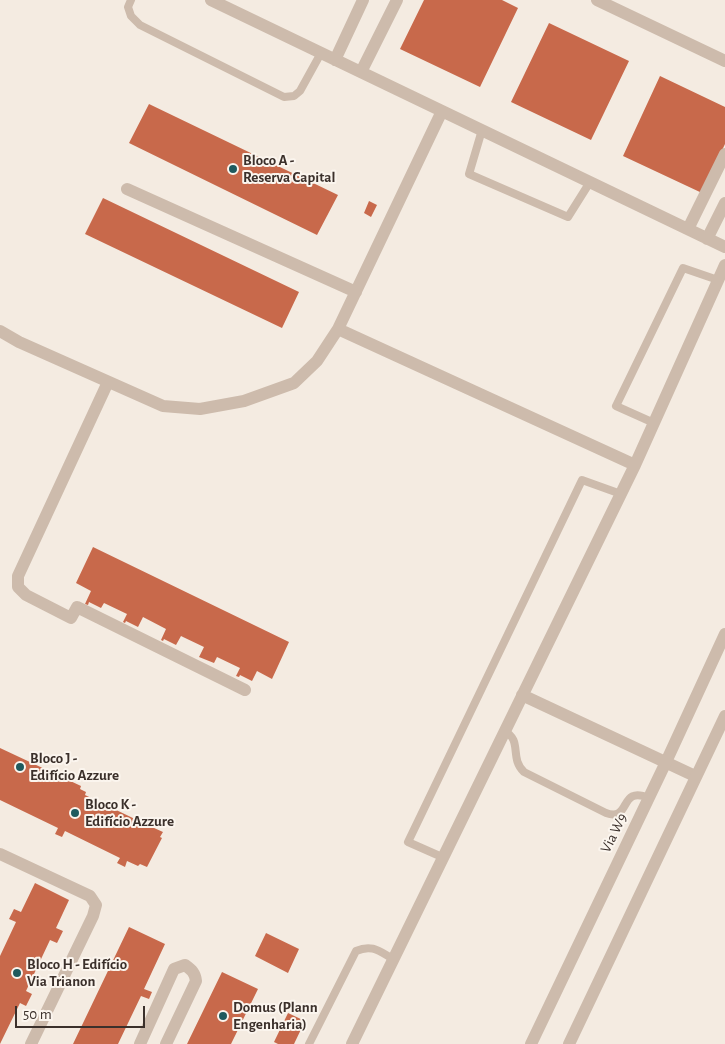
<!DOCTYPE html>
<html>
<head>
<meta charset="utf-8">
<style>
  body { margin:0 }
  #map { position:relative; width:725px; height:1044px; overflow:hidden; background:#f4ebe1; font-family:"Alegreya Sans",sans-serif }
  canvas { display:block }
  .scale { position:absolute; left:15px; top:1006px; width:130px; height:22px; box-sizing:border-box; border:2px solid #3b302b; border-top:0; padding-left:6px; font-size:15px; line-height:18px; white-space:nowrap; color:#3b302b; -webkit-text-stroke:4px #fbf5ee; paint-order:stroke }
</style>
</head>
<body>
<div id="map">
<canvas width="725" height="1044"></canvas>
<div class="scale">50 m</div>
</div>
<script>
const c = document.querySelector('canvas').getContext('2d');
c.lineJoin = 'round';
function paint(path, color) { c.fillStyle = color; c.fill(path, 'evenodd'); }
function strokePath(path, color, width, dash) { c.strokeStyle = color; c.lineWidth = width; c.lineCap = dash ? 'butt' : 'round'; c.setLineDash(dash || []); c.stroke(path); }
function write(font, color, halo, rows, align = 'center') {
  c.font = font + ' "Alegreya Sans",sans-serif'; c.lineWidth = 4; c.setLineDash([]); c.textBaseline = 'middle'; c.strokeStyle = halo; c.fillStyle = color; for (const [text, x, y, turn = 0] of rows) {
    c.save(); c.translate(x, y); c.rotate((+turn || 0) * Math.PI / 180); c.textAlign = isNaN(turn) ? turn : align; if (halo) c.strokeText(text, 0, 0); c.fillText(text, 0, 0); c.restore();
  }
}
const building = new Path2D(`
  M 424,0 L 502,0 L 518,8 L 480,87 L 400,49 Z
  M 549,23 L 629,61 L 591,140 L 511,102 Z
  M 660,76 L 725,107 L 725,144 L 702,193 L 623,156 Z
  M 149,104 L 338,195 L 317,235 L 129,143 Z
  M 103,198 L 299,292 L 282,328 L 85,234 Z
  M 369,201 L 377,205 L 371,217 L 364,213 Z
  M 93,547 L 289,642 L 272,679 L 257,671 L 252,681 L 240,675 L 239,677 L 236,676 L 240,668 L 217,657 L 214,663 L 199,657 L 204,647 L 183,637 L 181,636 L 176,645 L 164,639 L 163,641 L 161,640 L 166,629 L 143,617 L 138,627 L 126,621 L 125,623 L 123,622 L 127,614 L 104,603 L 101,608 L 89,602 L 88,605 L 85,604 L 91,591 L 76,583 Z
  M 0,748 L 81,786 L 80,789 L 86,792 L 85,795 L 137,820 L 139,817 L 145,820 L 143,823 L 163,832 L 160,837 L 162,838 L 147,867 L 140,864 L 138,866 L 127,861 L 125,867 L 117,863 L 120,858 L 65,831 L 62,837 L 55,834 L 58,828 L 0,800 Z
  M 35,883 L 69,900 L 56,928 L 63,931 L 57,943 L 50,940 L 26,991 L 32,994 L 26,1006 L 20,1003 L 0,1044 L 0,956 L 16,922 L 9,919 L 14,909 L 21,912 Z
  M 129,927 L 165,944 L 144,989 L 152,992 L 149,999 L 141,996 L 118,1044 L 73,1044 Z
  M 266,933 L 299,949 L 288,973 L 255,956 Z
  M 222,972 L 258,989 L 231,1044 L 187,1044 Z
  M 288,1013 L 305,1021 L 294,1044 L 278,1044 L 274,1042 Z`);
const service = new Path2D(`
  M 131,0 L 128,7 L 131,16 L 140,25 L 284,97 L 294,96 L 300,91 L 321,53
  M 482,130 L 469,174 L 568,217 L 590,182
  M 654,423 L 616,406 L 683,268 L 718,280
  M 504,731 C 523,740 509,758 524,772 L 606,813 C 632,822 618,785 649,798
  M 442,857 L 408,842 L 582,480 L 621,494
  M 309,1044 L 356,951 C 372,944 379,951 393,959`);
const minor = new Path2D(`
  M 211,0 L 725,247
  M 597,0 L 725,61
  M 335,60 L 363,0
  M 361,72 L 397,0
  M 127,189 L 356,292
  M 688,229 L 725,154
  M 707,239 L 725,203
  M 338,329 L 635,465
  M 0,331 L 19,342 L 163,406 L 200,409 L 244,401 L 294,383 L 317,361 L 338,329 L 442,111
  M 108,382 L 18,576 L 18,587 L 26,595 L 71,618 L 77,607 L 245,690
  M 522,695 L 695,776
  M 0,854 L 90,896 L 96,905 L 93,916 L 31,1044
  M 140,1044 L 174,969 L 185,965 C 192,970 195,973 196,981 L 166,1044
  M 352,1044 L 635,465 L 725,265`);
const tertiary = new Path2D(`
  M 531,1044 L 666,762 L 725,634
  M 569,1044 L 725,716`);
const markers = [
  [233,169,5,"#1f5a5e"],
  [20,767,5,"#1f5a5e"],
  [75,813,5,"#1f5a5e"],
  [17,973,5,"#1f5a5e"],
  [223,1016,5,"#1f5a5e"]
];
const poiNames = [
  ["Bloco A -",243,160],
  ["Reserva Capital",243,177],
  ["Bloco J -",30,758],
  ["Edifício Azzure",30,775],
  ["Bloco K -",85,804],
  ["Edifício Azzure",85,821],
  ["Bloco H - Edifício",27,964],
  ["Via Trianon",27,981],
  ["Domus (Plann",233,1007],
  ["Engenharia)",233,1024]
];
const streetNames = [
  ["Via W9",614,833,-64]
];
paint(building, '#c8694b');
strokePath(service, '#cdbbac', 8);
strokePath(minor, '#cdbbac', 12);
strokePath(tertiary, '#cdbbac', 12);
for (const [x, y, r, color] of markers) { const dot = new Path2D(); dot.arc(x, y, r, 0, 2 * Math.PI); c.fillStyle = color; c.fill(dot); strokePath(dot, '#fbf5ee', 2); }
write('bold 15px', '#3b302b', '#fbf5ee', poiNames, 'left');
write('15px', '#3b302b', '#fbf5ee', streetNames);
</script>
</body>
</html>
